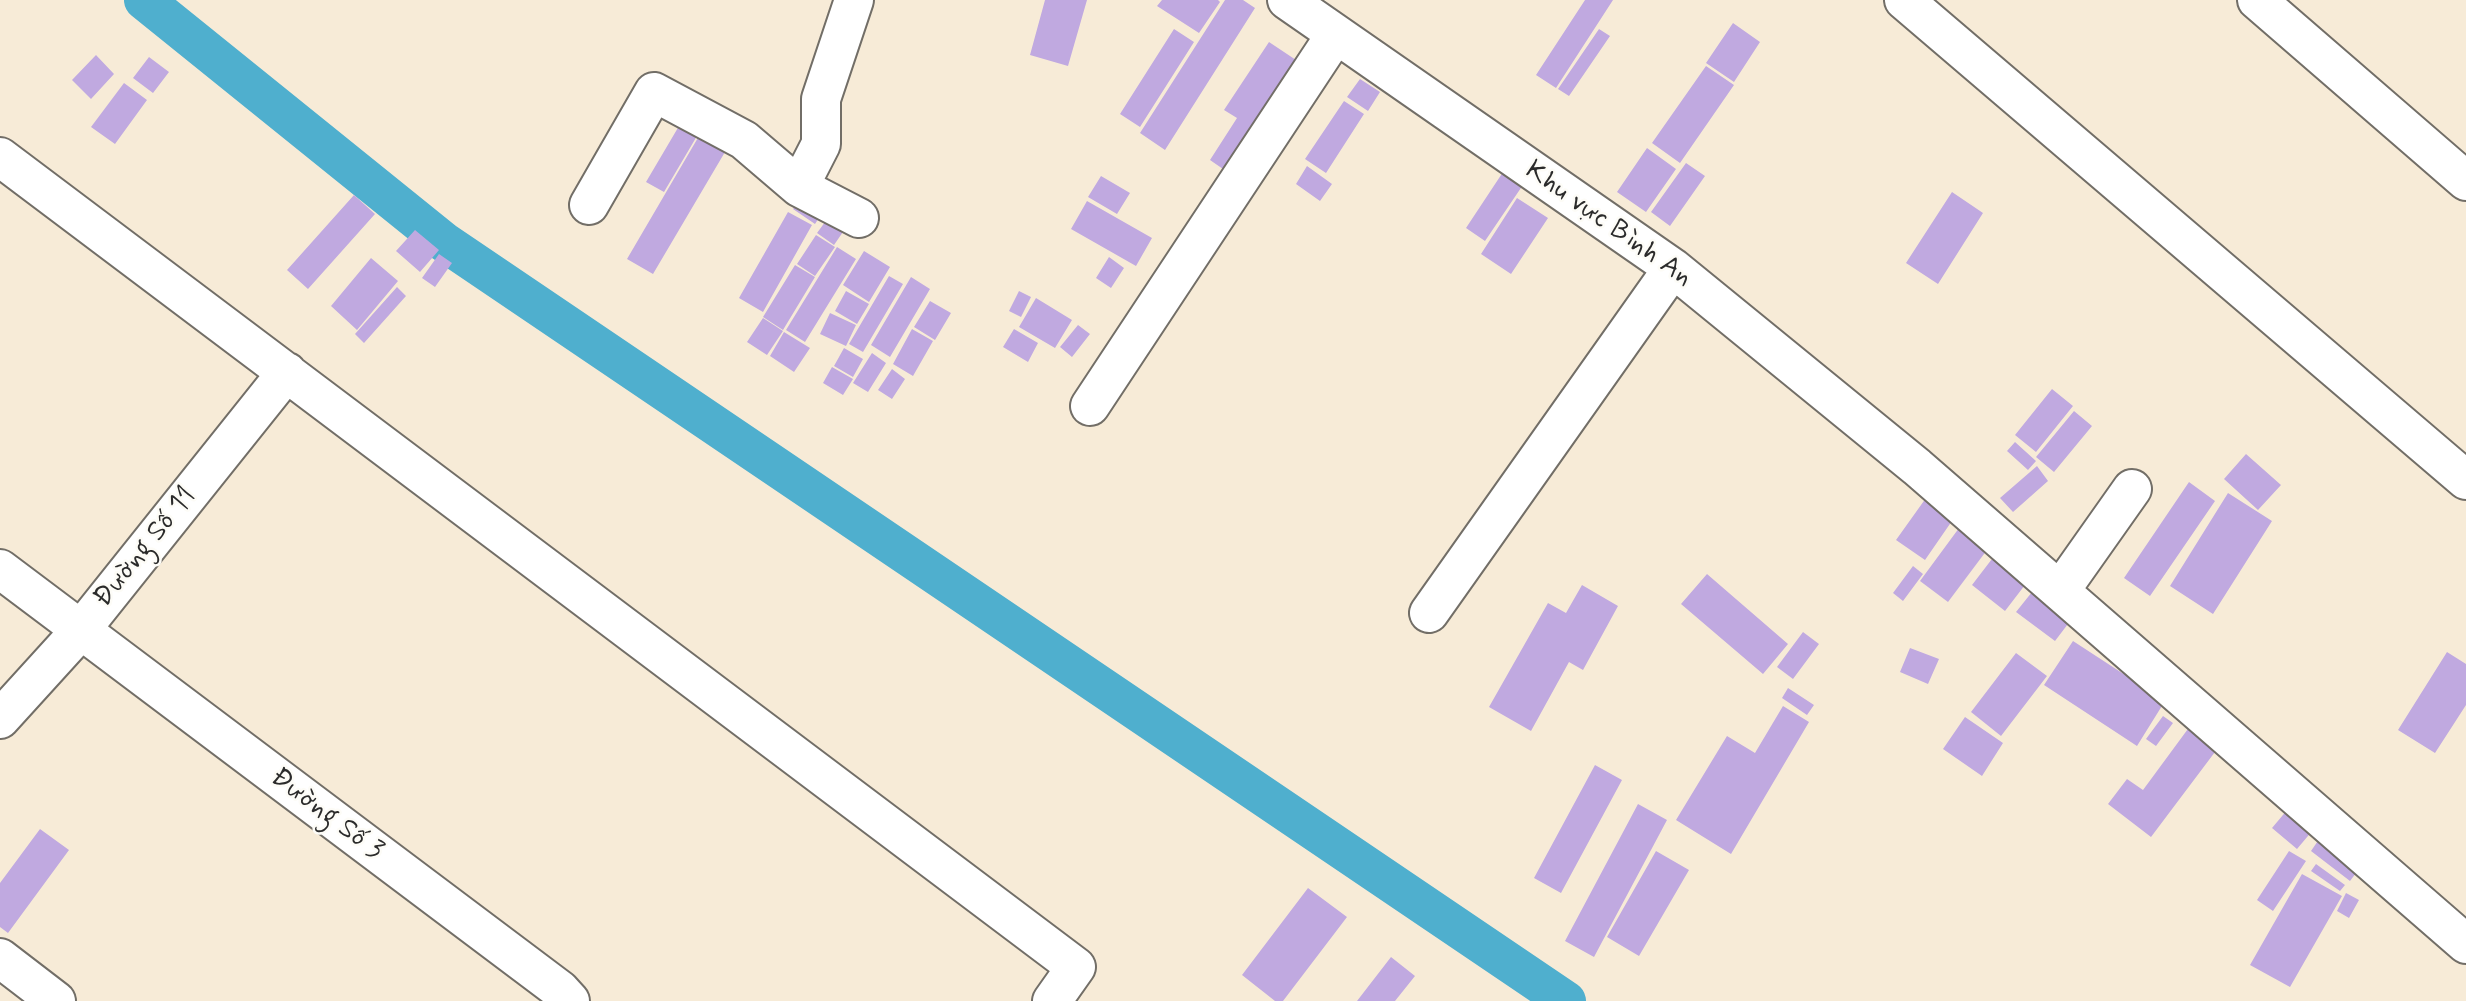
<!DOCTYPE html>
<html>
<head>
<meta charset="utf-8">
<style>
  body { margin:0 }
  canvas { display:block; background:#f7ebd7 }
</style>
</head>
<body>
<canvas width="2466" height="1001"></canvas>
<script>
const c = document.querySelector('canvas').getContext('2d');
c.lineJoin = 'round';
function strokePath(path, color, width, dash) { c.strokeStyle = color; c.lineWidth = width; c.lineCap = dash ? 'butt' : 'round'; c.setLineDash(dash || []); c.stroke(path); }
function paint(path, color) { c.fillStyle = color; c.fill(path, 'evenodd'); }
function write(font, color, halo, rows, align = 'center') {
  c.font = font + ' Mynerve,sans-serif'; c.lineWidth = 5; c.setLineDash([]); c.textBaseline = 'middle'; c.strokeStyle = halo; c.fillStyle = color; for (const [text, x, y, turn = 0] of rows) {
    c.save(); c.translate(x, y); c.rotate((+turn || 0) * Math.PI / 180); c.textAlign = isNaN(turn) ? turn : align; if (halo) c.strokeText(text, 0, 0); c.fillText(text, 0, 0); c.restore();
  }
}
const canal = new Path2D(`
  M 144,0 L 444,242 L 1566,1001`);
const building = new Path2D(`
  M 1045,0 L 1087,0 L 1068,66 L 1030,55 Z
  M 1162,0 L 1218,0 L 1220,2 L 1199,33 L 1157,6 Z
  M 1225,0 L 1243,0 L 1255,8 L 1165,150 L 1140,133 Z
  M 1585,0 L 1613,0 L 1556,88 L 1536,75 Z
  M 1733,23 L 1760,42 L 1734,82 L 1706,63 Z
  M 1174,29 L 1194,42 L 1140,127 L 1120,114 Z
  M 1599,29 L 1610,36 L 1569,96 L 1558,89 Z
  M 1269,42 L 1296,60 L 1223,169 L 1210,160 L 1237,118 L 1224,110 Z
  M 96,55 L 114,74 L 91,99 L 72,80 Z
  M 149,57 L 169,72 L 153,93 L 133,78 Z
  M 1706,66 L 1734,85 L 1680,163 L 1652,143 Z
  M 1360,79 L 1380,92 L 1368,111 L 1347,97 Z
  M 124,83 L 147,100 L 115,144 L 91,127 Z
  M 1344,101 L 1364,114 L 1326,173 L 1305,159 Z
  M 679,126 L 697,136 L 664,192 L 646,182 Z
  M 699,136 L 725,152 L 653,274 L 627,259 Z
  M 1647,148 L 1676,169 L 1646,212 L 1617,192 Z
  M 1686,163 L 1705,176 L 1670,226 L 1651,212 Z
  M 1307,166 L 1332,184 L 1320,201 L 1296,184 Z
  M 1507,166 L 1527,179 L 1485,241 L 1466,228 Z
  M 1101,176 L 1130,193 L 1117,214 L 1088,197 Z
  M 1952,192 L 1983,213 L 1938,284 L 1906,263 Z
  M 354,195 L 375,214 L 308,289 L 287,270 Z
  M 803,196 L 824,210 L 815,224 L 793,209 Z
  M 1517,198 L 1548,218 L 1511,274 L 1481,254 Z
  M 1087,201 L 1152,238 L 1136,266 L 1071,229 Z
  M 788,212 L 812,225 L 763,312 L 739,298 Z
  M 828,218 L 845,229 L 834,245 L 817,233 Z
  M 415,230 L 439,250 L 420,272 L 396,251 Z
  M 816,235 L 835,247 L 815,276 L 797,264 Z
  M 837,247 L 856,259 L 805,342 L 786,330 Z
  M 864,251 L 890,267 L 869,302 L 843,285 Z
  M 439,254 L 452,263 L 435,287 L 422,278 Z
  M 1109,257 L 1124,268 L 1111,288 L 1096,278 Z
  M 371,258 L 398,281 L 357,330 L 331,306 Z
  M 795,265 L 815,277 L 783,330 L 763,317 Z
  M 889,276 L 903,284 L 863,352 L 849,344 Z
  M 911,277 L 930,289 L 890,357 L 871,345 Z
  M 397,287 L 406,296 L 364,343 L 355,334 Z
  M 846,291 L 869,304 L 857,324 L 835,311 Z
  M 1019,291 L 1031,297 L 1021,317 L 1009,311 Z
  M 1036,298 L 1072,320 L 1055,348 L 1019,327 Z
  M 930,301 L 951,313 L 935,340 L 914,327 Z
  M 830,313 L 856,325 L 846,346 L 820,334 Z
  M 763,318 L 783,331 L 767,355 L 747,342 Z
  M 1078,325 L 1090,334 L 1072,357 L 1060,347 Z
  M 912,329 L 933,341 L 913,376 L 893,364 Z
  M 1014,329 L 1038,343 L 1028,362 L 1003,347 Z
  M 784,332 L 810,348 L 794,372 L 770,356 Z
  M 844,348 L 863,359 L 853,377 L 834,366 Z
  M 872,353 L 886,363 L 868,392 L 853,383 Z
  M 832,367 L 853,379 L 843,395 L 823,383 Z
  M 892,369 L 905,379 L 892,399 L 878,390 Z
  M 2052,389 L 2073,406 L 2036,452 L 2015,435 Z
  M 2074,411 L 2092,426 L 2054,472 L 2036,457 Z
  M 2015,442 L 2036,461 L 2028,470 L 2007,451 Z
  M 2246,454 L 2281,485 L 2258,510 L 2224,479 Z
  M 2037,466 L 2048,481 L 2013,512 L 2000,498 Z
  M 2189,482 L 2215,501 L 2150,596 L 2124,578 Z
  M 2228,493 L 2272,521 L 2213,614 L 2170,586 Z
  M 1926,498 L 1954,518 L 1925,560 L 1896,540 Z
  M 1962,524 L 1990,546 L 1948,602 L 1920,581 Z
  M 1995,555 L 2028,581 L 2005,611 L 1972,585 Z
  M 1913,566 L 1923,574 L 1903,601 L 1893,593 Z
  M 1707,574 L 1788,644 L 1763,674 L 1681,604 Z
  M 1582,585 L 1618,606 L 1583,670 L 1569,662 L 1531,731 L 1489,707 L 1548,603 L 1566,613 Z
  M 2036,587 L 2074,616 L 2055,641 L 2016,612 Z
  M 1803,632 L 1819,644 L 1793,679 L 1777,667 Z
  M 2073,641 L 2165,701 L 2137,746 L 2044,685 Z
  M 1910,648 L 1939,659 L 1928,684 L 1900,672 Z
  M 2447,652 L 2466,664 L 2466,705 L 2435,753 L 2398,730 Z
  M 2016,653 L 2047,676 L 2001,736 L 1971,712 Z
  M 1788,688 L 1814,705 L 1807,715 L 1782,698 Z
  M 1783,706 L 1809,722 L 1731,854 L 1676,820 L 1727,736 L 1755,753 Z
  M 2163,716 L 2173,723 L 2156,746 L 2146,739 Z
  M 1965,717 L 2003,743 L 1982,776 L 1943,749 Z
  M 2196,718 L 2224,740 L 2151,837 L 2108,804 L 2127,779 L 2143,790 Z
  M 1595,765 L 1622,780 L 1561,893 L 1534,878 Z
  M 1638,804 L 1667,820 L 1594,957 L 1565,941 Z
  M 2288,809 L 2313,830 L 2297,849 L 2272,828 Z
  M 40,829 L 69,850 L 8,933 L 0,927 L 0,883 Z
  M 2322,835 L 2362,865 L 2350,881 L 2311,851 Z
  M 1656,851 L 1689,870 L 1639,956 L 1607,937 Z
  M 2289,851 L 2306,861 L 2273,911 L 2257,900 Z
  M 2316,864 L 2345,885 L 2340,891 L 2311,871 Z
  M 2302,874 L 2342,896 L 2290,987 L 2250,965 Z
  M 1308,888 L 1347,917 L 1283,1001 L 1275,1001 L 1242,975 Z
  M 2346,893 L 2359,900 L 2349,918 L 2337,911 Z
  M 1391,957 L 1415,976 L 1395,1001 L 1357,1001 Z`);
const minor = new Path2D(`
  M 1287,0 L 1673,268 L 1917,467 L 2466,944
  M 1904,0 L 2466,480
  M 2257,0 L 2466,181
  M 0,157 L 1076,967 L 1052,1001
  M 799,187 L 821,144 L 821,99 L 854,0
  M 589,205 L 654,92 L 744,140 L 799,187 L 859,218
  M 1090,406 L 1336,34
  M 0,569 L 560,990 L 570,1001
  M 2060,591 L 2132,489
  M 1429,613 L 1673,268
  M 0,719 L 80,631 L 287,372
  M 0,958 L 56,1001`);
const streetNames = [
  ["Khu vực Bình An",1608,225,35],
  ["Đường Số 11",146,548,-51],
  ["Đường Số 3",326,815,37]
];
strokePath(canal, '#4fafce', 40);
paint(building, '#c0a9e0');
strokePath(minor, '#726e67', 42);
strokePath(minor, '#fff', 38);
write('28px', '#2b2b2b', '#fdfcf7', streetNames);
</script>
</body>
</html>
